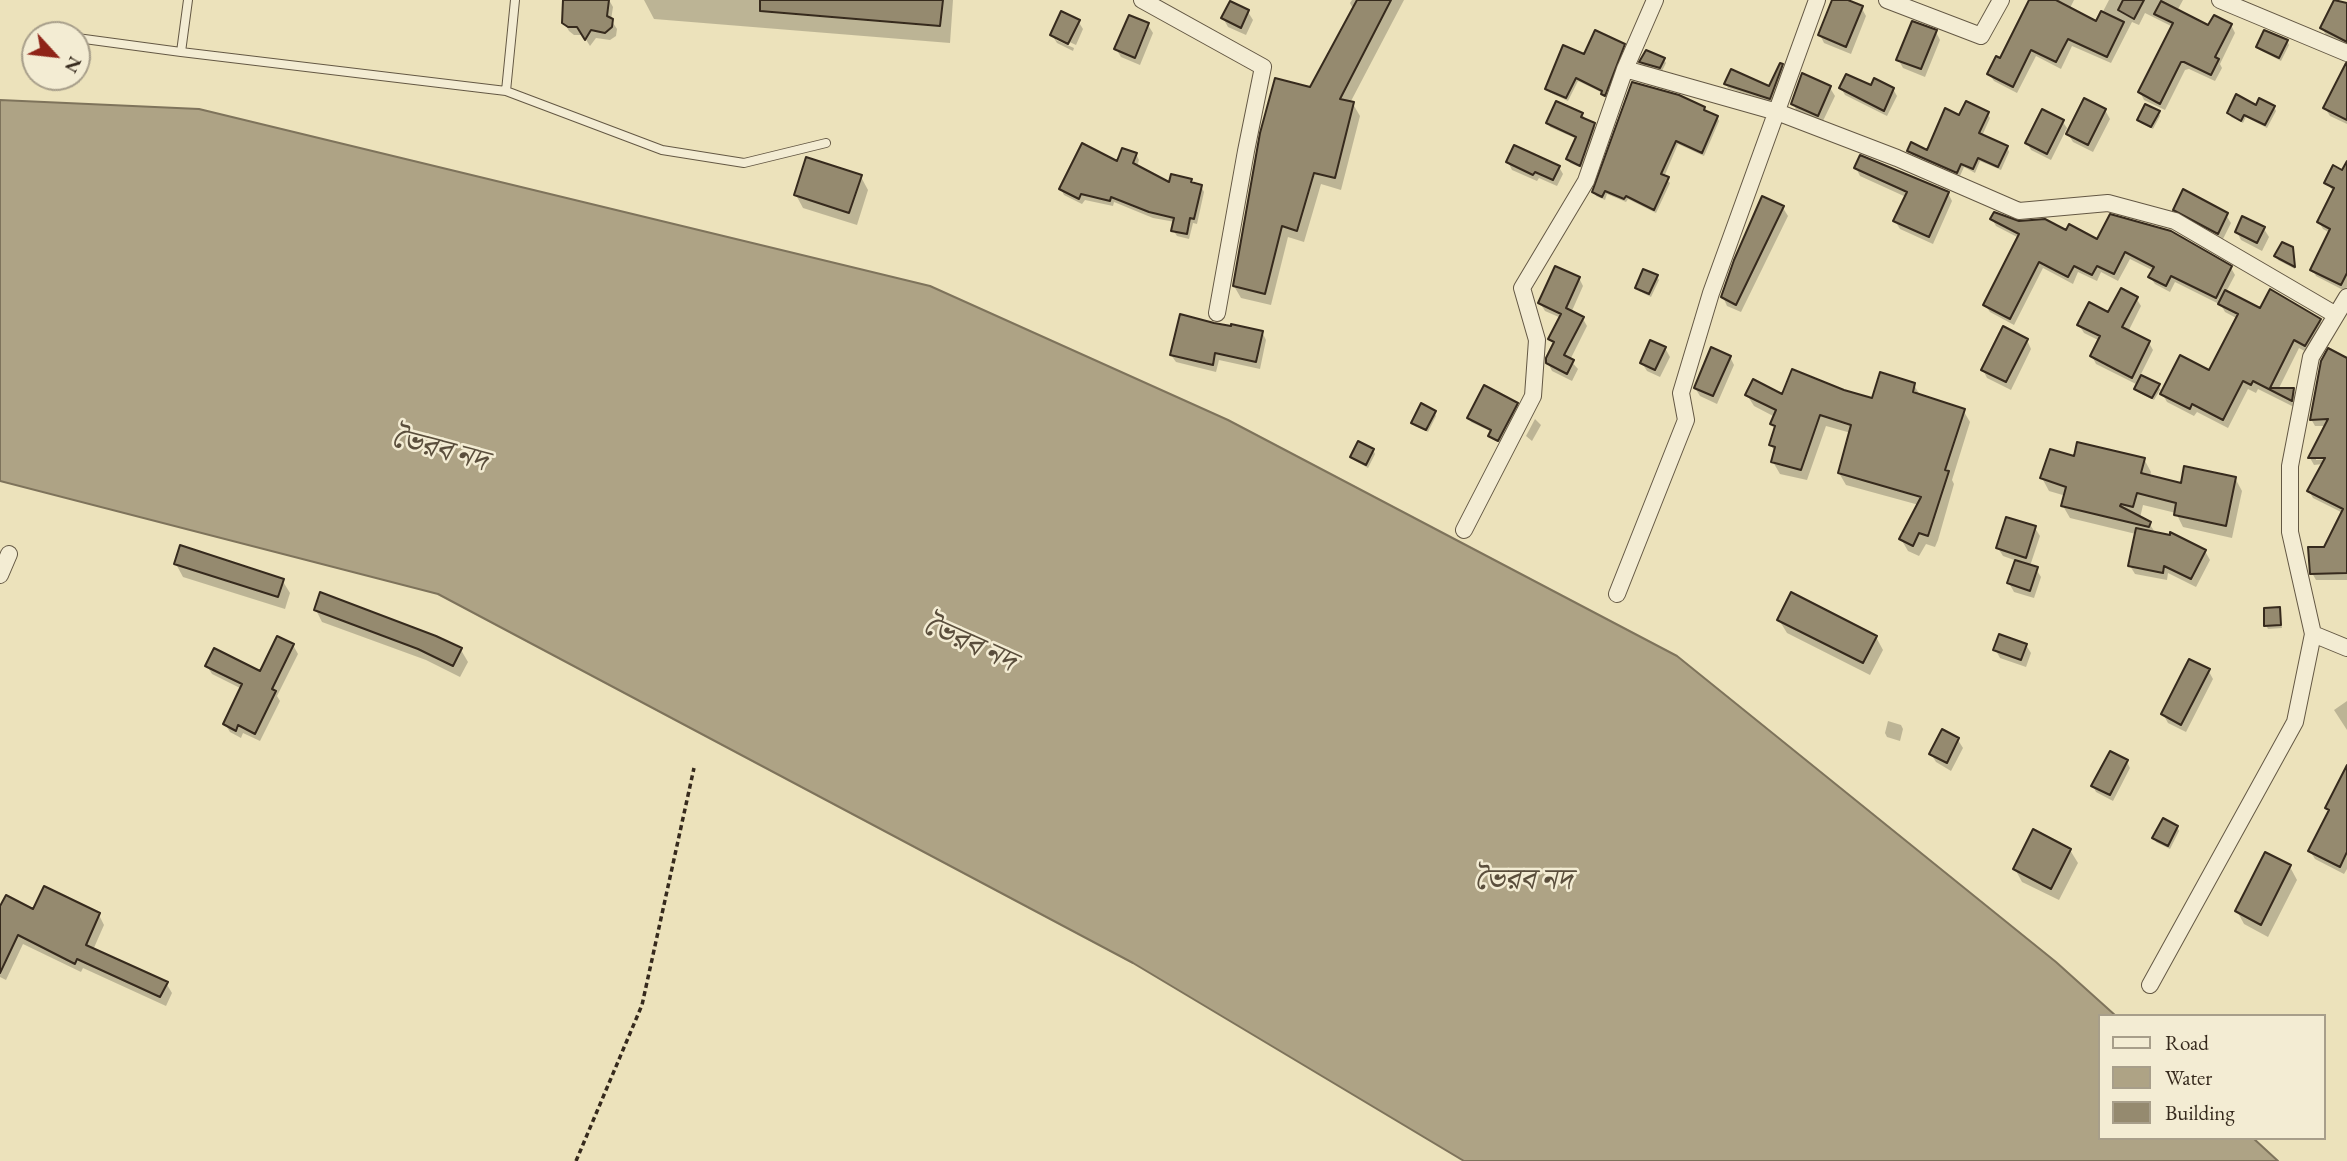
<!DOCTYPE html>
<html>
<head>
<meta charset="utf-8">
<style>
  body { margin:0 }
  #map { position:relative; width:2347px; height:1161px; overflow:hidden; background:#ece2bb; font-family:"EB Garamond",serif }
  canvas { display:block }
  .legend { position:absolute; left:2098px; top:1014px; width:228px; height:126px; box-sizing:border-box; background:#f3ecd3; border:2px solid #a79e8a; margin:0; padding:9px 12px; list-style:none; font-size:21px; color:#362a1d }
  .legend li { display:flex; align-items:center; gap:14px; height:35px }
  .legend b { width:35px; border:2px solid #a79e8a }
  .north { position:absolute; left:21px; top:21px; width:70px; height:70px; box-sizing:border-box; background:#f3ecd3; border:2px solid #a79e8a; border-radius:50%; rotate:117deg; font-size:19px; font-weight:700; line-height:28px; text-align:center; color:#362a1d }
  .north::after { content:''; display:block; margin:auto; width:24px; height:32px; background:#8f2418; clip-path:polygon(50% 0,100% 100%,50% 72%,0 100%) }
</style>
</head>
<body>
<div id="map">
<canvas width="2347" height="1161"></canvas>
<ul class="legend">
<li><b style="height:9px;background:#f3ecd3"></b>Road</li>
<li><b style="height:19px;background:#aea385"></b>Water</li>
<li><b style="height:19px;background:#958a6f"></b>Building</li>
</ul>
<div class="north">N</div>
</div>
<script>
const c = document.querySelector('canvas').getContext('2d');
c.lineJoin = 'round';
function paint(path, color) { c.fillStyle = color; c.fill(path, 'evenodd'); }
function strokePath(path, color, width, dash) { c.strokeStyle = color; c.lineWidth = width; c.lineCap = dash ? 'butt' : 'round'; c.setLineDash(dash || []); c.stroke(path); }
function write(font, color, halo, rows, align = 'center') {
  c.font = font + ' "EB Garamond","Noto Serif Bengali",serif'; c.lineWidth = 5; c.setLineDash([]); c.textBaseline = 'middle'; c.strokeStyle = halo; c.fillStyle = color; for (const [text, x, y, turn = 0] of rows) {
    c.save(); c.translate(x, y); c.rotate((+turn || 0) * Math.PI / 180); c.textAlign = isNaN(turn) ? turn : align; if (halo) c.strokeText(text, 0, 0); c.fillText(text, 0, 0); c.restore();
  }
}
const water = new Path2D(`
  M 0,100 L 199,109 L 930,286 L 1228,420 L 1677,656 L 2056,962 L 2116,1016 L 2100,1016 L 2100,1138 L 2253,1138 L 2278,1161 L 1464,1161 L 1133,963 L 438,594 L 0,481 Z`);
const shadow = new Path2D(`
  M 562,0 L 609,0 L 613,7 L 611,20 L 617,29 L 616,36 L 610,40 L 596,38 L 590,46 L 583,35 L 574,35 L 569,31 L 564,22 Z
  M 644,0 L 953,0 L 950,43 L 654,19 Z
  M 1352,0 L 1404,0 L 1350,103 L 1353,104 L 1360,116 L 1341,190 L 1321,184 L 1304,242 L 1288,237 L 1271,305 L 1241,298 L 1234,286 L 1353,9 L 1350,3 Z
  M 1834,0 L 1844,0 L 1861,7 L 1866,16 L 1851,54 L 1824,43 L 1820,35 Z
  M 2031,0 L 2074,0 L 2069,10 L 2097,23 L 2109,0 L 2183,0 L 2177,11 L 2209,28 L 2231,25 L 2235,33 L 2220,64 L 2222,68 L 2215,81 L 2189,69 L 2185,70 L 2165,110 L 2144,100 L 2140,92 L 2173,27 L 2145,13 L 2139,25 L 2132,22 L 2111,63 L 2072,46 L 2061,69 L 2036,56 L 2017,93 L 1994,81 L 1989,74 L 2001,61 Z
  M 2337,0 L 2347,5 L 2347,47 L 2327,37 L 2322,28 Z
  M 1231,3 L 1248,12 L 1253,20 L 1246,35 L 1228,27 L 1223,18 Z
  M 1078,21 L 1083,29 L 1076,45 L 1056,36 L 1056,40 L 1074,48 L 1073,51 L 1057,43 L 1052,35 Z
  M 1148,25 L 1153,33 L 1140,65 L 1121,57 L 1116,49 Z
  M 1936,32 L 1940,40 L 1925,77 L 1903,68 L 1898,59 Z
  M 2287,41 L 2289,45 L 2281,61 L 2260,50 L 2258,47 Z
  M 1623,45 L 1625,49 L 1606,98 L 1603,93 L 1578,81 L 1568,101 L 1549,92 L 1547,89 L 1585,56 Z
  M 1664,60 L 1666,63 L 1662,71 L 1643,66 L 1641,62 Z
  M 1781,65 L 1784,69 L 1772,102 L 1728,88 L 1726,84 L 1770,88 Z
  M 1871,87 L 1893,89 L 1897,96 L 1887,116 L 1845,95 L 1841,88 Z
  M 2347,87 L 2347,124 L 2330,116 L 2325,108 Z
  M 1830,88 L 1835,96 L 1822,123 L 1797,112 L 1793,103 Z
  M 2257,107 L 2274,107 L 2276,111 L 2267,128 L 2246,117 L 2243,123 L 2231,117 L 2229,113 Z
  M 1704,108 L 1707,113 L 1717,117 L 1719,121 L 1704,156 L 1678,144 L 1664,177 L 1670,183 L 1656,213 L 1628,199 L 1626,202 L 1607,194 L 1605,200 L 1596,196 L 1594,191 Z
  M 2105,110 L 2110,119 L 2093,152 L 2073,142 L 2068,134 Z
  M 2158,112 L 2160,116 L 2153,129 L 2141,123 L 2139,120 Z
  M 1987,113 L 1990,118 L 1982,136 L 2007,147 L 2009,152 L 2001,170 L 1980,161 L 1975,173 L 1964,167 L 1960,176 L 1912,155 L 1909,151 L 1928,152 L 1960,117 Z
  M 1582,115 L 1596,128 L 1582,168 L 1570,163 L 1568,159 L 1577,139 L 1550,127 L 1548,123 Z
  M 2062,121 L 2067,128 L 2051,160 L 2031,150 L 2027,143 Z
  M 1136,154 L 1139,160 L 1137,167 L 1170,185 L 1191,180 L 1194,185 L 1201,186 L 1204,192 L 1197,224 L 1193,223 L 1189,239 L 1177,236 L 1173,230 L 1175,222 L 1153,218 L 1114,202 L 1113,206 L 1085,200 L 1082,204 L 1064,195 L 1061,189 Z
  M 1508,162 L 1559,167 L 1563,174 L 1557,186 L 1539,178 L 1537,181 L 1512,170 Z
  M 1856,168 L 1948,193 L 1952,201 L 1933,244 L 1900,229 L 1895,221 L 1906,197 L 1860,176 Z
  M 2347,174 L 2347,287 L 2345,291 L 2316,276 L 2312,269 L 2330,233 L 2323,229 L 2319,222 L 2334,192 L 2326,183 Z
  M 861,177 L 868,190 L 857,225 L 803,208 L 796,195 Z
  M 1783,208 L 1788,216 L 1741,312 L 1727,306 L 1723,297 Z
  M 2175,210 L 2226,215 L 2231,223 L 2222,241 L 2180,218 Z
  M 1992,219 L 2067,232 L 2098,241 L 2231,268 L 2235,275 L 2226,292 L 2261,310 L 2320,320 L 2325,328 L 2310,354 L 2299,348 L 2278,390 L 2293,390 L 2298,398 L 2296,408 L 2258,389 L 2256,393 L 2248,389 L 2228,428 L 2197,412 L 2194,416 L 2167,402 L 2160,390 L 2154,400 L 2138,392 L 2136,389 L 2138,385 L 2096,364 L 2092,356 L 2100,341 L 2084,333 L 2079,325 L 2109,315 L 2136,298 L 2141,306 L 2128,332 L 2149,343 L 2153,350 L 2140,376 L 2158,385 L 2162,393 L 2210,373 L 2238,319 L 2225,312 L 2221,305 L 2175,282 L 2170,292 L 2155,284 L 2150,277 L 2154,271 L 2130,259 L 2118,281 L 2101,272 L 2097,281 L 2078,272 L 2073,284 L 2043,268 L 2014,325 L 1990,312 L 1985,305 L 2019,238 L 1996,226 Z
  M 2264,229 L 2269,237 L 2262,251 L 2241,240 L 2237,232 Z
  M 2291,249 L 2294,253 L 2295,269 L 2278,260 L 2276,256 Z
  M 1657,277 L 1659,280 L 1651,297 L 1639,291 L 1637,287 Z
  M 1579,278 L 1583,286 L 1571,313 L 1583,319 L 1587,326 L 1570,360 L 1578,369 L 1572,381 L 1552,371 L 1548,363 L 1554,346 L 1550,339 L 1561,318 L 1545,311 L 1540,303 Z
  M 1214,325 L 1262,332 L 1266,340 L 1260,369 L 1219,360 L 1216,372 L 1176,362 L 1171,355 Z
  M 2027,340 L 2031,349 L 2011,390 L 1987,378 L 1983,370 Z
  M 1665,348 L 1670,357 L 1660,377 L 1647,371 L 1642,363 Z
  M 1730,357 L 1734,365 L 1717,404 L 1700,396 L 1695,388 Z
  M 2347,360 L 2347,580 L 2316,580 L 2312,573 L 2343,513 L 2313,498 L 2309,491 L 2323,464 L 2314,465 L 2310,458 L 2327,426 L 2315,426 L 2311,419 ZM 2316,456 L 2333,459 L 2316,460 Z
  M 1914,385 L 1921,397 L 1963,410 L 1970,422 L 1952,480 L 1954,484 L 1938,540 L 1935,547 L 1926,544 L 1919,556 L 1908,551 L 1901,539 L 1919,505 L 1846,485 L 1839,473 L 1851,433 L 1826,426 L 1807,480 L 1780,474 L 1773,462 L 1775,452 L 1771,445 L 1776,430 L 1772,423 L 1775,417 L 1754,406 L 1747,395 L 1783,397 L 1843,392 L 1873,400 Z
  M 1517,404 L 1519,407 L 1500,443 L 1492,439 L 1490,436 L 1492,432 L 1471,422 L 1469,418 Z
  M 1434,412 L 1436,416 L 1428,432 L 1415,426 L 1413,422 Z
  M 1535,419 L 1541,425 L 1532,441 L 1526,436 Z
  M 1373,450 L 1375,454 L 1368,468 L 1354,460 L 1352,457 Z
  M 2075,459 L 2144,459 L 2151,472 L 2150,477 L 2182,485 L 2235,478 L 2242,491 L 2232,538 L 2183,527 L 2176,513 L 2143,505 L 2140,518 L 2149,523 L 2156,534 L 2205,551 L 2210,560 L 2196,587 L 2168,573 L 2167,580 L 2135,574 L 2130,566 L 2136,534 L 2070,518 L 2063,506 L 2066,496 L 2049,491 L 2042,478 Z
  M 2035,528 L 2040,536 L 2030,566 L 2036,569 L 2041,577 L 2034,598 L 2014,592 L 2009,583 L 2017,561 L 2003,556 L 1998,548 Z
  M 176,564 L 282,580 L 290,593 L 285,609 L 183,577 Z
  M 2279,609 L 2282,628 L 2268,629 L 2266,625 Z
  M 316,610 L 461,650 L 468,662 L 460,677 L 426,660 L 322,622 Z
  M 1779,620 L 1876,637 L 1883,650 L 1870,675 L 1787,633 Z
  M 293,645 L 298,654 L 277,696 L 280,701 L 260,741 L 243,733 L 241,738 L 230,732 L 225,724 L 242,689 L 212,674 L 207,666 L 260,674 Z
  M 2026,645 L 2031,653 L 2026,667 L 2000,658 L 1995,649 Z
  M 2208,670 L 2213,679 L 2186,732 L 2168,723 L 2163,714 Z
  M 2347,701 L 2347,730 L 2334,710 Z
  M 1888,721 L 1901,725 L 1903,729 L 1900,741 L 1887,737 L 1885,733 Z
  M 1958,740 L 1963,748 L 1951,771 L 1936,762 L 1931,754 Z
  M 2127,762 L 2130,768 L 2113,801 L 2096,792 L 2093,786 Z
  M 2347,780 L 2347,869 L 2344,874 L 2315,859 L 2310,851 L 2330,812 L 2327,808 Z
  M 2177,827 L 2179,831 L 2170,849 L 2156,842 L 2154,838 Z
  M 2070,850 L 2078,863 L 2059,900 L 2022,882 L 2015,869 Z
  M 2290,867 L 2297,880 L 2268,937 L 2244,924 L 2237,911 Z
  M 0,910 L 99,915 L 104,925 L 93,950 L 166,983 L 172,993 L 166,1006 L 83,968 L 81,972 L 23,944 L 6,980 L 0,977 Z`);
const building = new Path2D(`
  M 563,0 L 609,0 L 607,16 L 613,19 L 612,27 L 605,33 L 591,30 L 585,40 L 577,27 L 568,27 L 562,23 Z
  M 760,0 L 943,0 L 940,26 L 760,11 Z
  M 1357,0 L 1391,0 L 1340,99 L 1354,102 L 1335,178 L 1314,173 L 1297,231 L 1282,226 L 1265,294 L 1233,286 L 1260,133 L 1275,78 L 1310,87 Z
  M 1832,0 L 1848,0 L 1863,6 L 1846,47 L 1818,35 Z
  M 2029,0 L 2056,0 L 2096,21 L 2101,11 L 2124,22 L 2107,57 L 2068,39 L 2056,62 L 2031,50 L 2013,87 L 1987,74 L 1996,56 L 2000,58 Z
  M 2123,0 L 2144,0 L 2134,19 L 2118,10 Z
  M 2334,0 L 2347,3 L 2347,42 L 2320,28 Z
  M 1230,1 L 1249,10 L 1241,28 L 1221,18 Z
  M 2161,1 L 2208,25 L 2214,15 L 2232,24 L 2215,57 L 2219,59 L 2211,75 L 2184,62 L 2181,62 L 2160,104 L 2138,92 L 2173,23 L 2154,14 Z
  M 1061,11 L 1080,20 L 1068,44 L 1050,35 Z
  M 1129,15 L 1149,23 L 1135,58 L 1114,49 Z
  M 1912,21 L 1937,30 L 1921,69 L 1896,60 Z
  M 1595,30 L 1625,44 L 1605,96 L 1601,94 L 1602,91 L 1576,78 L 1566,98 L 1545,89 L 1563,45 L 1584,54 Z
  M 2264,30 L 2288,40 L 2279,58 L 2256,47 Z
  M 1646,50 L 1665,58 L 1660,68 L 1639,62 Z
  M 1780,63 L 1783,64 L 1770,99 L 1724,84 L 1731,69 L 1769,86 Z
  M 2346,63 L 2347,63 L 2347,120 L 2323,108 Z
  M 1802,73 L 1831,86 L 1818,116 L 1791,104 Z
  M 1846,74 L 1871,85 L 1874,78 L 1894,88 L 1884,111 L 1839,88 Z
  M 1632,82 L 1679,95 L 1705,107 L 1704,110 L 1718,116 L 1702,153 L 1676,141 L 1661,174 L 1669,177 L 1654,210 L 1626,196 L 1624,199 L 1605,191 L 1602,197 L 1592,192 Z
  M 2236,94 L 2256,105 L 2259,98 L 2275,106 L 2265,125 L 2244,115 L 2241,121 L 2227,113 Z
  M 2084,98 L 2106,109 L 2088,145 L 2066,134 Z
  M 1556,101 L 1583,113 L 1581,117 L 1595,123 L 1580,166 L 1566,159 L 1576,137 L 1546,123 Z
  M 1966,101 L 1989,112 L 1979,133 L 2008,146 L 1998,167 L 1978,158 L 1973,169 L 1961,164 L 1957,173 L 1907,151 L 1911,142 L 1927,150 L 1945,108 L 1959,115 Z
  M 2145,104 L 2160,111 L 2151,127 L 2137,120 Z
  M 2042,109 L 2064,120 L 2047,154 L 2025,143 Z
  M 1082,143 L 1117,161 L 1122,148 L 1137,153 L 1133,163 L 1169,182 L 1171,174 L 1192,179 L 1191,182 L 1202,185 L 1194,219 L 1190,218 L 1187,234 L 1171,231 L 1174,218 L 1149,212 L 1111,197 L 1110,201 L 1081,194 L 1079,199 L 1059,189 Z
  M 1514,145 L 1560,166 L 1553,180 L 1535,172 L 1533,175 L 1506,162 Z
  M 1860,155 L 1949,192 L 1929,237 L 1893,221 L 1907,192 L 1854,168 Z
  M 806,157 L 862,175 L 849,213 L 794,195 Z
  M 2347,161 L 2347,273 L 2341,285 L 2310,270 L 2330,229 L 2317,222 L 2334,188 L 2324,183 L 2333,165 L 2342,170 Z
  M 2183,189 L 2228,213 L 2218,234 L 2173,210 Z
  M 1762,196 L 1784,206 L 1736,305 L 1721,297 L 1734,260 Z
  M 1994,212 L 2019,221 L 2045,219 L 2066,230 L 2069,224 L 2097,239 L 2110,214 L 2171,231 L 2232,266 L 2216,298 L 2171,276 L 2166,286 L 2148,277 L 2154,267 L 2125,252 L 2114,274 L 2097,266 L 2092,275 L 2074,266 L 2068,277 L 2039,262 L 2010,319 L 1983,305 L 2019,234 L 1990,219 Z
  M 2242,216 L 2265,227 L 2257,243 L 2235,232 Z
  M 2282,242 L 2293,247 L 2295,267 L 2274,256 Z
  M 1555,266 L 1580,277 L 1566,308 L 1584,317 L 1564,355 L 1574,360 L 1567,374 L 1546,363 L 1546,358 L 1554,342 L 1548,339 L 1561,314 L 1538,303 Z
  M 1643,269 L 1658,275 L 1649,294 L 1635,288 Z
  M 2121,288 L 2138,297 L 2122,327 L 2150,341 L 2132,378 L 2090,356 L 2100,336 L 2077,325 L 2089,302 L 2108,312 Z
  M 2270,289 L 2321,319 L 2305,346 L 2294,340 L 2270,388 L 2294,388 L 2292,401 L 2253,381 L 2251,385 L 2243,381 L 2223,420 L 2192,404 L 2190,409 L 2160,394 L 2180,355 L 2209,370 L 2238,314 L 2218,304 L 2225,290 L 2260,308 Z
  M 1180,314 L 1214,323 L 1231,326 L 1231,324 L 1263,331 L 1256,362 L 1215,353 L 1213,365 L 1170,355 Z
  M 2003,326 L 2028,339 L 2006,382 L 1981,370 Z
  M 1650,340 L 1666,347 L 1655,370 L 1640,363 Z
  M 1711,347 L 1731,356 L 1713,396 L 1694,388 Z
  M 2328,348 L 2347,358 L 2347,573 L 2310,574 L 2308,547 L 2324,547 L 2343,509 L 2307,491 L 2325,458 L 2308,458 L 2328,419 L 2310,420 L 2321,361 Z
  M 1792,369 L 1844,390 L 1872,398 L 1880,372 L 1915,383 L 1913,392 L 1965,409 L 1945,470 L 1949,471 L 1928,536 L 1919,533 L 1913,546 L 1899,539 L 1921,497 L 1838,473 L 1851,425 L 1820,415 L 1801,470 L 1771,462 L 1775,447 L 1769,445 L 1775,426 L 1770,424 L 1776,410 L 1745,395 L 1753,379 L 1782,394 Z
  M 2141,375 L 2160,384 L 2152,398 L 2134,389 Z
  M 1484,385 L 1518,403 L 1498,441 L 1488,436 L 1491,430 L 1467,418 Z
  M 1421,403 L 1436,411 L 1426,430 L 1411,423 Z
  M 1358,441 L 1374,449 L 1366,465 L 1350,457 Z
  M 2077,442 L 2145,458 L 2141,473 L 2181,483 L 2184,466 L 2236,477 L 2226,526 L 2174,515 L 2176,503 L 2137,493 L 2133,507 L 2121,504 L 2120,506 L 2151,522 L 2149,527 L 2061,506 L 2066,487 L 2040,478 L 2050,449 L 2074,456 Z
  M 2006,517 L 2036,526 L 2026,558 L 1996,548 Z
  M 2136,528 L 2170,535 L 2170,532 L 2206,550 L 2191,579 L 2164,566 L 2163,573 L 2128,566 Z
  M 180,545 L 284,579 L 278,597 L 174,564 Z
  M 2015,560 L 2038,567 L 2030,591 L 2007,583 Z
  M 320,592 L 436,636 L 462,648 L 453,666 L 418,649 L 314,610 Z
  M 1791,592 L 1877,636 L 1863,663 L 1777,620 Z
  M 2280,607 L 2281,625 L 2264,626 L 2264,608 Z
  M 1999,634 L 2027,644 L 2021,660 L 1993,650 Z
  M 277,636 L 294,644 L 272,689 L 276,691 L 255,734 L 238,725 L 236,731 L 223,724 L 242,684 L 205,666 L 214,648 L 260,671 Z
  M 2189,659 L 2210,669 L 2181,725 L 2161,714 Z
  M 1942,729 L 1959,738 L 1947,763 L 1929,754 Z
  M 2110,751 L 2128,760 L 2110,795 L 2091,786 Z
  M 2347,765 L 2347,852 L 2340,867 L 2308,851 L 2329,810 L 2325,808 Z
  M 2163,818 L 2178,826 L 2168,846 L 2152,838 Z
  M 2033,829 L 2071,849 L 2051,889 L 2013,869 Z
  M 2265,852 L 2291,865 L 2261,925 L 2235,911 Z
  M 44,886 L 100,913 L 86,945 L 168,982 L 160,997 L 77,959 L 75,964 L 18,935 L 0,973 L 0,906 L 6,895 L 33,909 Z`);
const path = new Path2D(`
  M 576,1161 L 642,1005 L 694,768`);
const lane = new Path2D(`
  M 77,38 L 181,52 L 188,0
  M 181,52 L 506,91 L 662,150 L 744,163 L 826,143
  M 506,91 L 515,0`);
const street = new Path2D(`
  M 1142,0 L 1263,67 L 1246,151 L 1217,313
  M 1887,0 L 1981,36 L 2001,0
  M 2220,0 L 2347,53
  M 1625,69 L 1777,112 L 1897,158 L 2019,211 L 2108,203 L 2175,221 L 2336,315
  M 1464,530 L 1533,396 L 1537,340 L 1522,288 L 1586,181 L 1625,69 L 1655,0
  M 0,575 L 9,554
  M 1617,594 L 1686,420 L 1681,393 L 1711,293 L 1817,0
  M 2313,634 L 2347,648
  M 2150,985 L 2295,722 L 2313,634 L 2290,532 L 2290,466 L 2311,357 L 2347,297`);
const waterNames = [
  ["ভৈরব নদ",439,450,15],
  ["ভৈরব নদ",969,644,24],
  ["ভৈরব নদ",1523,881]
];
paint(water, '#aea385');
strokePath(water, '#7e735b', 2);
paint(shadow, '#0003');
paint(building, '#958a6f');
strokePath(building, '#362a1d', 2);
strokePath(lane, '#645844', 10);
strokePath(street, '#645844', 18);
strokePath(path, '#362a1d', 3.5, [5, 3.5]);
strokePath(lane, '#f3ecd3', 8);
strokePath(street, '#f3ecd3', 16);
write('italic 30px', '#5a4e3c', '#f3ecd3', waterNames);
</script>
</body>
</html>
